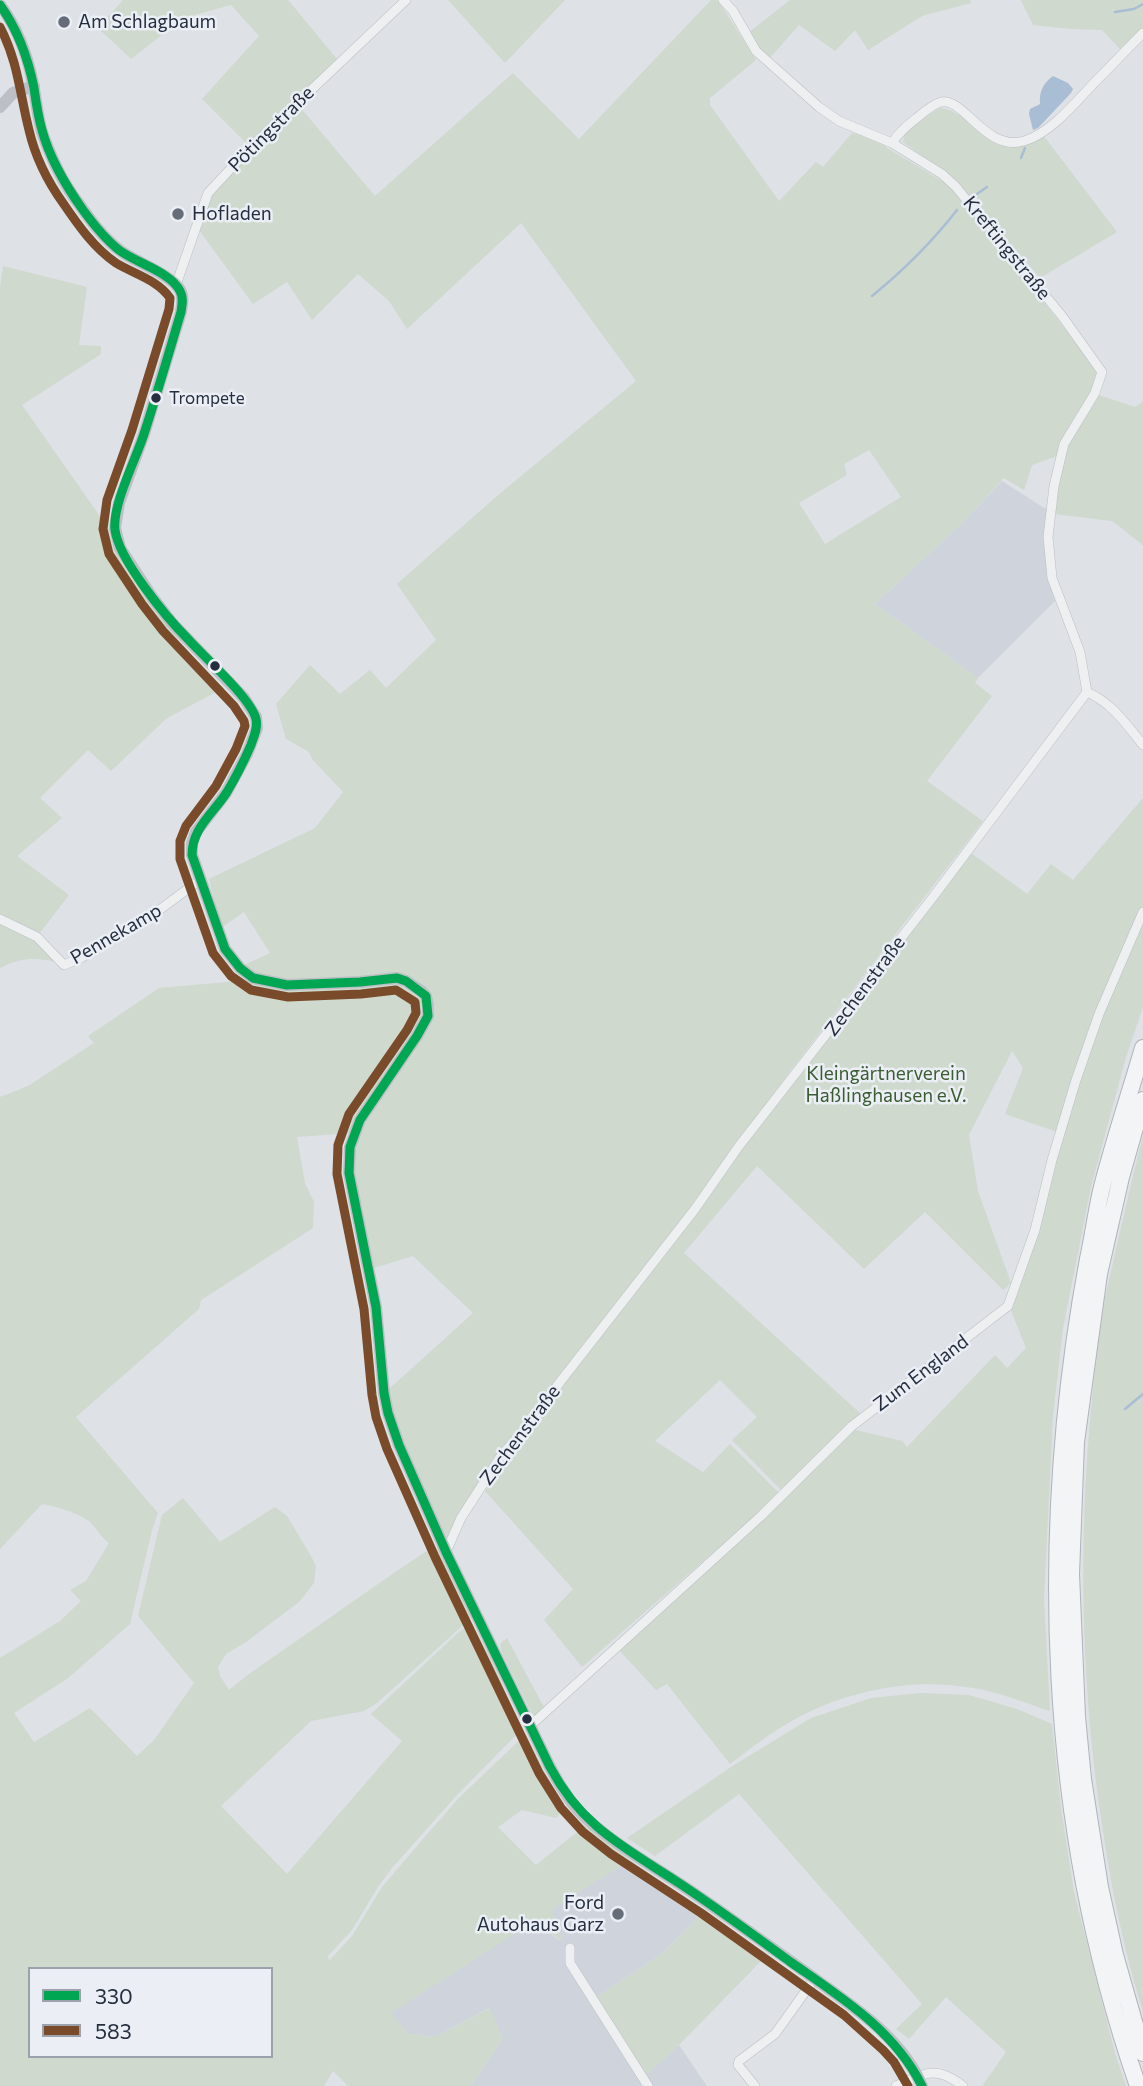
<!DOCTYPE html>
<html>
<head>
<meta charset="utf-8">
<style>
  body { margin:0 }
  #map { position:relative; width:1143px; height:2086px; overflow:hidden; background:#dee1e5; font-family:Commissioner,sans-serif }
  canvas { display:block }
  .legend { position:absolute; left:28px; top:1967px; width:245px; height:91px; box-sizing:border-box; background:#ebeff5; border:2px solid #9ba2ac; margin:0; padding:9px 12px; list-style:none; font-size:21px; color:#242e3f }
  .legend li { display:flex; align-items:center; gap:14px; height:35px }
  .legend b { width:35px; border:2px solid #9ba2ac }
</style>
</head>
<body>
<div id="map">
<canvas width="1143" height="2086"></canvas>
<ul class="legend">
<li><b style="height:9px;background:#00a651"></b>330</li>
<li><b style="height:9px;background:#7a4b2a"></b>583</li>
</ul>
</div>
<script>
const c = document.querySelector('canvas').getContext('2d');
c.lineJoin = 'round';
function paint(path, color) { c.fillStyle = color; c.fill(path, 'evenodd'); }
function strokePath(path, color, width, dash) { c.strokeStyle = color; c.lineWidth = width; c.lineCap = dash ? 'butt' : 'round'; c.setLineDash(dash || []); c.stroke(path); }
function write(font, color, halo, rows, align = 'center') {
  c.font = font + ' Commissioner,sans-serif'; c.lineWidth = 5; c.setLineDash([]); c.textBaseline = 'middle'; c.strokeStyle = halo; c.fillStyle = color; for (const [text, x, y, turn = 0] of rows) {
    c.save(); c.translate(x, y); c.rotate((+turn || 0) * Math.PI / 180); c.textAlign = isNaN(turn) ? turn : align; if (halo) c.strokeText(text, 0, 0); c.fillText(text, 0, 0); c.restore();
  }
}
const built = new Path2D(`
  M 1002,481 L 1049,511 L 1049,578 L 1055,601 L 978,678 L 875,604 L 962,523 Z
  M 630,1860 L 703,1912 L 662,1954 L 597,1997 L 646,2075 L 679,2045 L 707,2086 L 470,2086 L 503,2039 L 489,2008 L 435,2037 L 409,2034 L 390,2013 L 527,1925 L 544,1928 L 559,1940 L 562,1939 L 550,1910 Z`);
const green = new Path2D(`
  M 123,0 L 288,0 L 337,59 L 248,145 L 202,99 L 259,36 L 231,5 L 198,14 L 177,23 L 131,59 L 98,28 Z
  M 448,0 L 565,0 L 505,63 Z
  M 711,0 L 717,0 L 719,2 L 756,60 L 710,98 L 710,105 L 779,201 L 816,162 L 823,167 L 852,133 L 879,139 L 887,148 L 954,188 L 1097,370 L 1092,392 L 1057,456 L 1032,465 L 1024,490 L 1004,478 L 962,523 L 875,604 L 978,678 L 975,683 L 992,696 L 927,781 L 983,821 L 791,1070 L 735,1146 L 771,1112 L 971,853 L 1027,894 L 1051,864 L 1073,880 L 1143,798 L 1143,906 L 1107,989 L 1143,916 L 1143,1007 L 1126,1057 L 1091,1187 L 1063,1328 L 1053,1416 L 1044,1599 L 1050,1711 C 1025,1703 999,1692 973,1688 C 919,1678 860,1688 811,1711 C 782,1724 755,1745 730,1764 L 667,1684 L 656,1690 L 619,1650 L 852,1429 L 902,1441 L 907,1447 L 995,1355 L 1007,1368 L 1026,1348 L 1010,1308 L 1017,1295 L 1030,1257 L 1060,1133 L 1005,1114 L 1023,1068 L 1012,1051 L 969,1135 L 978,1191 L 1011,1283 L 1003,1290 L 925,1212 L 864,1269 L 757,1166 L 684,1253 L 862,1415 L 783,1492 L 732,1440 L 757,1417 L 720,1380 L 655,1441 L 703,1472 L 730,1444 L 780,1494 L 582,1667 L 544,1620 L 573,1589 L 485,1491 L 520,1443 L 509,1440 L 477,1487 L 447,1540 C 424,1491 398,1443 388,1390 L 473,1313 L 413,1256 L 374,1268 L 352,1171 L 353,1147 L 363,1121 L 430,1017 L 413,982 L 287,982 L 254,975 L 242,966 L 270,953 L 244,912 L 221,928 L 209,879 L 315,828 L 343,792 L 312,759 L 309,752 L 286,739 L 276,704 L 310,665 L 340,694 L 370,670 L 386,688 L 436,640 L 397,584 L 497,496 L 636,381 L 521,223 L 407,329 L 389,301 L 358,274 L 312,320 L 287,282 L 253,304 L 199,230 C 202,220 205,208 210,199 C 225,169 274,130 299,106 L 375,196 L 513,73 L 579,139 ZM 869,450 L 901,497 L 825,544 L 799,503 L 847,475 L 844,464 Z
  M 790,0 L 970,0 L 971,3 L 922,16 L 868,50 L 855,30 L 835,51 L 799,25 L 769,59 L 758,48 L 748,33 Z
  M 1021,0 L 1143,0 L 1143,28 L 1121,50 L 1102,30 L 1071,29 L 1033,25 Z
  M 939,108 C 966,109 980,144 1005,143 C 1017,142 1031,137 1043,135 L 1117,232 L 1040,278 L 952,177 L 903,142 L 905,132 Z
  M 3,266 L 87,287 L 79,345 L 101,346 L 101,354 L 22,405 L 111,532 L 143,592 L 202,670 L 224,688 L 167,718 L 111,771 L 88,750 L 40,798 L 62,818 L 17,856 L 69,895 L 36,938 L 60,962 C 34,958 24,956 0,968 L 0,287 Z
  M 1096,394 L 1135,407 L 1143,401 L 1143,545 L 1112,521 L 1054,514 L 1066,446 Z
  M 250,980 L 397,980 L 419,992 L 426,1015 L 351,1133 L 297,1137 L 305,1183 L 314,1202 L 313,1228 L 201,1300 L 199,1309 L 76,1417 L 158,1513 L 152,1530 L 130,1624 L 68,1678 L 14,1713 L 34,1742 L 90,1708 L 137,1756 L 154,1740 L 194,1683 L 138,1616 L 162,1515 L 183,1498 L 220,1542 L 275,1507 L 287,1516 L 311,1556 L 316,1566 L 314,1583 L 299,1602 L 246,1642 L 226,1654 L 218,1667 L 220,1676 L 229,1690 L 249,1674 L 391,1575 L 425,1552 L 440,1547 L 472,1617 L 377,1703 L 364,1711 L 311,1721 L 221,1806 L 287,1874 L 402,1741 L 371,1714 L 459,1632 L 472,1623 L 491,1659 L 522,1729 L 457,1795 L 392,1868 L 378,1887 L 352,1930 L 328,1956 L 329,1961 L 352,1936 L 382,1887 L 423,1839 L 459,1798 L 526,1734 L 552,1786 L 566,1807 L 556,1818 L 522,1810 L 498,1827 L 536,1865 L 586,1825 L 630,1860 L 551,1910 L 562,1939 L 560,1940 L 544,1928 L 527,1926 L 391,2013 L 409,2034 L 435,2037 L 490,2008 L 503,2039 L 470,2086 L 348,2086 L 333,2071 L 324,2086 L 0,2086 L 0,1658 L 60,1621 L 81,1601 L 70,1590 L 86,1581 L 109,1543 C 100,1536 97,1529 90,1522 C 77,1512 58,1507 42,1504 L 0,1549 L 0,1097 L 28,1086 L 94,1043 L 88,1036 L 159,988 ZM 30,1969 L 271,1969 L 271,2056 L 30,2056 Z
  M 1143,1136 L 1143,2012 C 1119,1935 1105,1854 1095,1774 C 1077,1620 1080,1464 1103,1311 C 1106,1290 1112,1269 1116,1249 C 1125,1211 1133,1173 1143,1136 Z
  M 507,1638 L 546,1711 L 533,1716 L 502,1653 L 500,1644 Z
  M 920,1693 L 969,1695 L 1017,1709 L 1052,1724 L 1061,1808 L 1074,1892 L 1115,2053 L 1126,2086 L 982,2086 L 1006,2052 L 946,1997 L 909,2039 L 896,2029 L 922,2004 L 739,1794 L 655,1856 L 627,1838 L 731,1767 L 811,1718 L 871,1698 Z
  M 703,1912 L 767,1955 L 679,2045 L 646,2075 L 597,1997 L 662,1954 Z`);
const water = new Path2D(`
  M 1053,76 L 1068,83 L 1073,89 L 1071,93 L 1038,128 L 1033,130 L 1029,114 L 1030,109 L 1040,104 C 1039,92 1043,83 1053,76 Z`);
const stream = new Path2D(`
  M 1115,12 L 1134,9 L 1143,4
  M 1021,158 L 1025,148
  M 977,194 L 987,187
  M 872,296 C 904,270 932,242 957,210
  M 1125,1409 L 1143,1394`);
const street = new Path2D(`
  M 892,143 C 899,132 908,125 918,117 C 924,112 933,104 941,102 C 964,97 985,152 1024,141 C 1052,133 1078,99 1098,79 C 1113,64 1128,48 1143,33
  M 176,285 L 208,193 L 249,149 L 406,0
  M 1087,692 C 1112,703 1126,724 1143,745
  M 0,919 L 37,937 L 64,965 L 81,958 L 162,908 L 201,879
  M 446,1552 L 461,1518 L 501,1456 L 531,1422 L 560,1382 L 695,1209 L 739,1146 L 933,897 L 1087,692 L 1080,652 L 1052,578 L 1048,537 L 1054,486 L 1064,444 L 1095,393 L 1102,372 L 1062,316 L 956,187 L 942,174 L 892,143 L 839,121 L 819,107 L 756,51 L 733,11 L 723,0
  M 530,1726 L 761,1516 L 852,1426 L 1008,1306 L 1035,1230 L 1052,1160 L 1076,1080 L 1099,1014 L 1143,912
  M 570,1948 L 570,1963 L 648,2086
  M 755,2086 L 738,2065 L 739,2061 L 775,2034 L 815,1978
  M 896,2086 C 926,2073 935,2065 963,2086`);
const secondary = new Path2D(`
  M 0,5 C 16,26 27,54 32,79 C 36,96 37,115 42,132 C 51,158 62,182 79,204 C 91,221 104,239 122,252 C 138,263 170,274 180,290 C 184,297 182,305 181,312 L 144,434 L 119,503 L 115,528 L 120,548 L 152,597 L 172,623 L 244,698 L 256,717 L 257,728 L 247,754 L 226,793 L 196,832 L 192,843 L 192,855 L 225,949 L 240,968 L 253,978 L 287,985 L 360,982 L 397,978 L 406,981 L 421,991 L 426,996 L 428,1005 L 428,1016 L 417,1036 L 360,1120 L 350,1147 L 349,1173 L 376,1307 L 384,1393 L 388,1413 L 399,1445 L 446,1552 L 550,1767 C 558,1782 567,1798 579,1811 C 607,1841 657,1868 692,1892 C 736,1922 779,1953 822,1984 C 861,2012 903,2041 922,2086
  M 0,107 L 13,93 L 34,86`);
const highway = new Path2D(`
  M 1143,1100 L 1121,1177 L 1099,1274 L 1076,1442 L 1071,1574 L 1077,1717 L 1083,1779 L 1100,1887 L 1115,1955 L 1143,2053
  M 1138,2086 C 1046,1822 1037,1532 1088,1259 C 1093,1236 1096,1213 1101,1191 C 1113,1143 1129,1096 1143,1048`);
const bus1 = new Path2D(`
  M 0,5 C 18,30 28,58 34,88 C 36,102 38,117 42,130 C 50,160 66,186 83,210 C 94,225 105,239 119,250 C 136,263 171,272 180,291 C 184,298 182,305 181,312 C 169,353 157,394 144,434 C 136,459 112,505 115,530 C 119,560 166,617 188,639 C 204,657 251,698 256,719 C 258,728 254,736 251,745 C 244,761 236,777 227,792 C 213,814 192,828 192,855 L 225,949 L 240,968 L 253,978 L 287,985 L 360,982 L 397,978 L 406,981 L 426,996 L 428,1016 L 417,1036 L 360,1120 L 350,1147 L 349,1173 L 376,1307 L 384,1393 L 388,1413 L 399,1445 L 446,1552 L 550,1767 C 582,1827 624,1847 679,1883 C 717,1908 755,1936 792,1963 C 842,1998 894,2030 922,2086`);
const bus2 = new Path2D(`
  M 0,27 C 18,61 20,95 29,130 C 35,156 48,182 63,203 C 78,225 94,248 116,263 C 134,274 158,280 170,298 L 169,309 L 132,430 L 107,500 L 103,529 L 109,554 L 142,604 L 163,631 L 234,706 L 244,721 L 245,726 L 236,749 L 216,786 L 186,826 L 180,841 L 180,859 L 213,953 L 231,976 L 251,990 L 288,997 L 361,994 L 396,990 L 415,1002 L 416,1013 L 407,1030 L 349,1114 L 338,1145 L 337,1174 L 364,1309 L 372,1395 L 376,1417 L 387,1449 L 435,1557 L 539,1773 L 561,1808 L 583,1832 L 611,1854 L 701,1913 L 844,2015 L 883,2050 L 894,2062 L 908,2086`);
const markers = [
  [64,22,7,"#656d79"],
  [178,214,7,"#656d79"],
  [156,398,6,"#242e3f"],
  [215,666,6,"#242e3f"],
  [527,1719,6,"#242e3f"],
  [618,1914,7,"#656d79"]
];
const busNames = [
  ["Trompete",169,398]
];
const poiNames = [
  ["Am Schlagbaum",78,22],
  ["Hofladen",192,214],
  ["Ford",604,1903,"right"],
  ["Autohaus Garz",604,1925,"right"]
];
const streetNames = [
  ["Pötingstraße",271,129,-45],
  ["Kreftingstraße",1007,248,51],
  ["Pennekamp",116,934,-30],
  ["Zechenstraße",865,986,-53],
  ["Zum England",921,1373,-37],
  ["Zechenstraße",520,1435,-53]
];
const parkNames = [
  ["Kleingärtnerverein",886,1074],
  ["Haßlinghausen e.V.",886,1096]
];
paint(built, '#cfd4dc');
paint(green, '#cfd9ce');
paint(water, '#a9bed4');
strokePath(stream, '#a9bed4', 2.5);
strokePath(street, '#bcbfc3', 10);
strokePath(highway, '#b0b4ba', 18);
strokePath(street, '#edeff1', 9);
strokePath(secondary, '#bcbfc5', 12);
strokePath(highway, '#f2f4f5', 16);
strokePath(bus1, '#00a651', 9);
strokePath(bus2, '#7a4b2a', 9);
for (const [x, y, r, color] of markers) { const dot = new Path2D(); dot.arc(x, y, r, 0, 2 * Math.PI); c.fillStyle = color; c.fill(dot); strokePath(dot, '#ebeff5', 2.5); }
write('17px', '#242e3f', '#ebeff5', busNames, 'left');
write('19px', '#242e3f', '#ebeff5', poiNames, 'left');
write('19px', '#242e3f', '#ebeff5', streetNames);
write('19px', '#395c30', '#ebeff5', parkNames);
</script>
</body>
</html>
